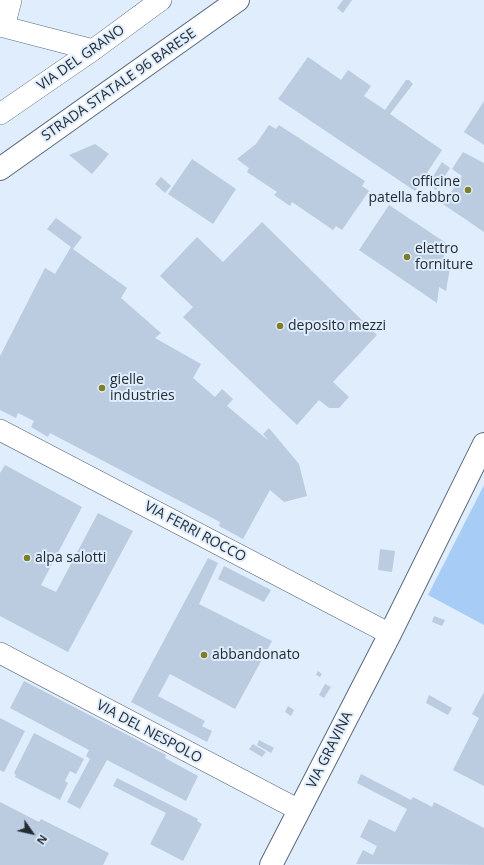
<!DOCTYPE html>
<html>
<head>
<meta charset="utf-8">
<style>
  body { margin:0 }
  #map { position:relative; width:484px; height:865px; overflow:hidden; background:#dfedfd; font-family:"Open Sans",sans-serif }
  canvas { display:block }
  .north { position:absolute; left:12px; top:813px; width:40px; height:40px; -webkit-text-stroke:3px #dfedfd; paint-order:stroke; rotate:124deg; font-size:11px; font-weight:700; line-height:16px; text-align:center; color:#242b32 }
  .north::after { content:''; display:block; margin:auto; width:14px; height:18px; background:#242b32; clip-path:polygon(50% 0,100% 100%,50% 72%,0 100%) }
</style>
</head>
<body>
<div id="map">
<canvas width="484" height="865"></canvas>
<div class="north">N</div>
</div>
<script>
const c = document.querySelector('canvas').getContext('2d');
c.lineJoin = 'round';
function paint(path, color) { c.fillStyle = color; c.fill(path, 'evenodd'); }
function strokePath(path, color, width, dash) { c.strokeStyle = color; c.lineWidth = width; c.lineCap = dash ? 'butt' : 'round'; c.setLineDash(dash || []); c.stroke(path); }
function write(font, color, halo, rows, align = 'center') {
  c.font = font + ' "Open Sans",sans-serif'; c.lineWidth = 4; c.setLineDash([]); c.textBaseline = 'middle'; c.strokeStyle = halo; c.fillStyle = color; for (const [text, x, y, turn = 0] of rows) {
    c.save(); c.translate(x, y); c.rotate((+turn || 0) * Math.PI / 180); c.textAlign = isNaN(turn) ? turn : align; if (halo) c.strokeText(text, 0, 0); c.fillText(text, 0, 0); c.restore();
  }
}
const green = new Path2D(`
  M 484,485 L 484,625 L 428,595 Z`);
const building = new Path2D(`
  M 343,0 L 352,0 L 343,13 L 337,8 Z
  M 308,57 L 341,80 L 348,70 L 371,86 L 364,96 L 385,110 L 406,80 L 409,80 L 413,84 L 390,114 L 442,150 L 415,191 L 278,99 Z
  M 484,101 L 484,145 L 464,132 Z
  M 269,125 L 276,129 L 279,125 L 365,181 L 362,186 L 369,191 L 342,230 L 336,226 L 333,230 L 292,202 L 290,206 L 274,195 L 277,192 L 247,172 L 249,168 L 237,159 L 256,144 Z
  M 95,144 L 109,154 L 92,174 L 69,155 Z
  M 463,152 L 484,163 L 484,232 L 443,204 L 462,176 L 452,169 Z
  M 192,159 L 236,189 L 213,224 L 168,194 Z
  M 442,162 L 450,168 L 436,190 L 428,184 Z
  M 161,177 L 171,186 L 165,193 L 155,184 Z
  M 389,205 L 446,243 L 443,264 L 450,268 L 446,291 L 439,287 L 437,303 L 359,250 Z
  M 56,218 L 82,237 L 73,249 L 127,288 L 121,298 L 161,333 L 155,338 L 201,364 L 193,378 L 215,397 L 222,389 L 233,399 L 227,406 L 269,441 L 263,434 L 269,428 L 299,464 L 307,496 L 284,502 L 270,490 L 243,539 L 219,526 L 220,522 L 50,433 L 48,437 L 31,427 L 34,421 L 18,413 L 16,418 L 0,410 L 0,356 L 45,268 L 55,274 L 71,247 L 47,229 Z
  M 262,222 L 377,335 L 333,382 L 349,397 L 339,408 L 329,408 L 319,400 L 297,425 L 183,317 L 193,307 L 160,276 L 197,237 L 223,262 Z
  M 5,465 L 82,507 L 41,585 L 56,592 L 98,513 L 133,531 L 68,652 L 0,616 L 0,473 Z
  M 380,549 L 395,551 L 392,572 L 378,570 Z
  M 208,558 L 218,563 L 199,604 L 272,641 L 235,709 L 170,674 L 158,696 L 205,721 L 202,726 L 212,731 L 207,742 L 131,702 Z
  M 224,566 L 271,590 L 264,602 L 218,579 Z
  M 434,616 L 445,620 L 442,626 L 432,622 Z
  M 318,671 L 322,674 L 320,677 L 316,675 Z
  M 24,681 L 166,755 L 165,758 L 198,776 L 186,801 L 107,760 L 80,809 L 67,802 L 90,759 L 86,756 L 89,750 L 10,708 Z
  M 325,684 L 331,687 L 324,698 L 319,695 Z
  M 484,692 L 484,786 L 453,770 L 479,718 L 472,714 Z
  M 429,695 L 452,708 L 448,715 L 426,703 Z
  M 288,706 L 294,710 L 291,716 L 285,712 Z
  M 0,718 L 25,731 L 4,772 L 0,770 Z
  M 34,733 L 84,759 L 76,774 L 70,771 L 65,781 L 68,783 L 60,800 L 15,777 L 16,775 L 14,773 Z
  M 259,740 L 274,748 L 271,753 L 257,745 Z
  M 253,744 L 266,752 L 262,757 L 249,749 Z
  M 361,774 L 411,800 L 413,797 L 432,807 L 434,802 L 484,828 L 484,865 L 356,864 L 363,850 L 373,855 L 377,846 L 360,837 L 369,819 L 395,832 L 407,809 L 357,783 Z
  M 117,778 L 198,819 L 197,821 L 202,824 L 183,861 L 150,844 L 166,813 L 113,786 Z
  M 0,802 L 39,822 L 41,819 L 109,853 L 103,865 L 0,865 Z`);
const minor = new Path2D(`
  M 0,26 L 93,50
  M 4,27 L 11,0
  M 0,114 L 93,50 L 161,0
  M 0,430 L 390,634
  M 0,653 L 299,810`);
const secondary = new Path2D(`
  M 271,865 L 390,634 L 484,444`);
const primary = new Path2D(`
  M 0,169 L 238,0`);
const markers = [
  [468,190,4,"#7e7e27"],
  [407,257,4,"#7e7e27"],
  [280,326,4,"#7e7e27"],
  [102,388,4,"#7e7e27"],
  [27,558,4,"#7e7e27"],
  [204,655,4,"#7e7e27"]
];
const streetNames = [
  ["VIA DEL GRANO",81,58,-35],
  ["STRADA STATALE 96 BARESE",119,85,-35],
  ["VIA FERRI ROCCO",195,532,28],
  ["VIA DEL NESPOLO",149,732,28],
  ["VIA GRAVINA",330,750,-63]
];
const poiNames = [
  ["officine",460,182,"right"],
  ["patella fabbro",460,198,"right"],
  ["elettro",415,249],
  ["forniture",415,265],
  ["deposito mezzi",288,326],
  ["gielle",110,380],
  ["industries",110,396],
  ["alpa salotti",35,558],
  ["abbandonato",212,655]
];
paint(green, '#a7ccf6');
paint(building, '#bbcce0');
strokePath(minor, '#5a697a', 22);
strokePath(secondary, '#5a697a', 24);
strokePath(primary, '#5a697a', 24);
strokePath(minor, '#fff', 21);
strokePath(secondary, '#fff', 22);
strokePath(primary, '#fff', 22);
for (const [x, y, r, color] of markers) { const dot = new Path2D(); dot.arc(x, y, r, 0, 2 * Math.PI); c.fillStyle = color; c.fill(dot); strokePath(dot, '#dfedfd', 1.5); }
write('14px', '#242b32', '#dfedfd', streetNames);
write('14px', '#242b32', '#dfedfd', poiNames, 'left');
</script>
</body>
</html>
